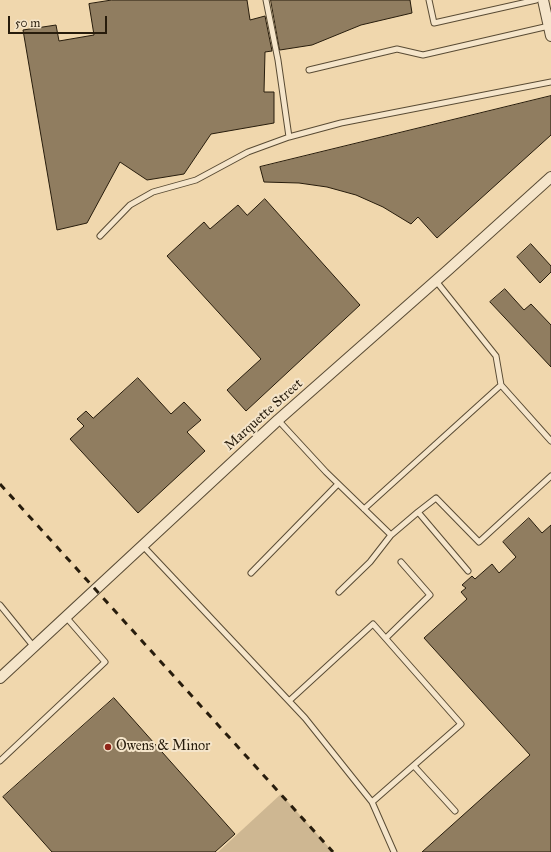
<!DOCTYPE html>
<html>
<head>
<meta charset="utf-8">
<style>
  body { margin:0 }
  #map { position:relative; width:551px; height:852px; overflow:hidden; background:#f0d7ad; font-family:"IM FELL Great Primer",serif }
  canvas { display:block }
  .scale { position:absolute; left:8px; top:16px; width:99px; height:18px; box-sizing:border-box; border:2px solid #271c0c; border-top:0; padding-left:5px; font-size:12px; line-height:14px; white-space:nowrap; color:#271c0c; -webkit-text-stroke:3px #f5e5ca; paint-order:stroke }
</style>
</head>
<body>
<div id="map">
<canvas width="551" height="852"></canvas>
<div class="scale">50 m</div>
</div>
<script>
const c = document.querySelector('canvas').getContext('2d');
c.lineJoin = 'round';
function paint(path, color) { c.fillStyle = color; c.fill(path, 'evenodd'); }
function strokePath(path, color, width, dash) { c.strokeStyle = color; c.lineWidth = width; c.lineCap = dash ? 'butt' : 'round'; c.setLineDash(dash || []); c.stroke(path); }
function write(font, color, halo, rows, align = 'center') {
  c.font = font + ' "IM FELL Great Primer",serif'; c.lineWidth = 4; c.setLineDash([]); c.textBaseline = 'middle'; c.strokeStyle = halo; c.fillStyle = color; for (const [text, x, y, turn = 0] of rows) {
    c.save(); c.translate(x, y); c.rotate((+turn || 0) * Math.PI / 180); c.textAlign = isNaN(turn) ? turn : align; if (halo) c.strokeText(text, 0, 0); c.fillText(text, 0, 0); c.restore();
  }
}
const green = new Path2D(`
  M 281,794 L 333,852 L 218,852 Z`);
const building = new Path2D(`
  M 112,0 L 247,0 L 250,20 L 265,16 L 272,51 L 265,52 L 264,92 L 274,92 L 274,123 L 211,134 L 184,174 L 147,180 L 120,162 L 87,223 L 57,230 L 23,30 L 56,25 L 59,41 L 94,35 L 89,4 Z
  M 271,0 L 410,0 L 412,13 L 361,25 L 312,45 L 280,50 Z
  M 551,96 L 551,135 L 437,238 L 418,217 L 411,224 L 383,207 L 356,195 L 327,187 L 299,183 L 264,182 L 260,167 Z
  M 265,199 L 360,305 L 246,411 L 227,390 L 261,359 L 167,256 L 204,222 L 210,229 L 238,205 L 247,215 Z
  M 531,244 L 551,266 L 551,272 L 540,283 L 517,257 Z
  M 505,289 L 524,310 L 531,304 L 551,325 L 551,367 L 490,302 Z
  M 138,378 L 171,414 L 184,402 L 201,420 L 187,432 L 205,451 L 138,513 L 70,439 L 84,426 L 77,419 L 86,411 L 93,418 Z
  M 529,518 L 542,533 L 551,525 L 551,852 L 422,852 L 530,755 L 424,638 L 467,599 L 461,592 L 466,588 L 462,585 L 472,576 L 475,579 L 492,564 L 499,573 L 516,557 L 503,542 Z
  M 114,698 L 235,834 L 215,852 L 52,852 L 3,797 Z`);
const service = new Path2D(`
  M 266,0 L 278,60 L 289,137 L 341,123 L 551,82
  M 429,0 L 434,23 L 536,0
  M 309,70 L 397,49 L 423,55 L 549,26
  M 100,236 L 130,205 L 153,192 L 196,180 L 248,152 L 289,137
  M 436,281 L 496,356 L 501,385 L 551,441
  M 278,420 L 326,472 L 391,535 L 418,512 L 468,571
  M 364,509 L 501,385
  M 418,512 L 436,498 L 479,542 L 551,476
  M 143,546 L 305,718 L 372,802 L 394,852
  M 251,573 L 338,484
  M 339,592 L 370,562 L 391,535
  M 0,605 L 34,647
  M 386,638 L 430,595 L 401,562
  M 289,701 L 373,624 L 461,724 L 372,802
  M 0,761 L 105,662 L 66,617
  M 414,766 L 455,811`);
const minor = new Path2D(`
  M 543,0 L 551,36
  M 0,678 L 278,420 L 448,270 L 551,177`);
const rail = new Path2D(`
  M 0,484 L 333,852`);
const markers = [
  [108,747,4,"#8f2418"]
];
const streetNames = [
  ["Marquette Street",264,415,-42]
];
const poiNames = [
  ["Owens & Minor",116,747]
];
paint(green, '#ceb792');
paint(building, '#907d60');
strokePath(building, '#271c0c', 1);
strokePath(service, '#594b34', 7);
strokePath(minor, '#594b34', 12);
strokePath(service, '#f5e5ca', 5);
strokePath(minor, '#f5e5ca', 10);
strokePath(rail, '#271c0c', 3, [7, 7]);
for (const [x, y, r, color] of markers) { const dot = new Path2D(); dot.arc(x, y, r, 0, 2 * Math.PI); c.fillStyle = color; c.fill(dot); strokePath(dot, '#f5e5ca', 1.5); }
write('14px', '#271c0c', '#f5e5ca', streetNames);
write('14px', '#271c0c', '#f5e5ca', poiNames, 'left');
</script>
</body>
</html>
